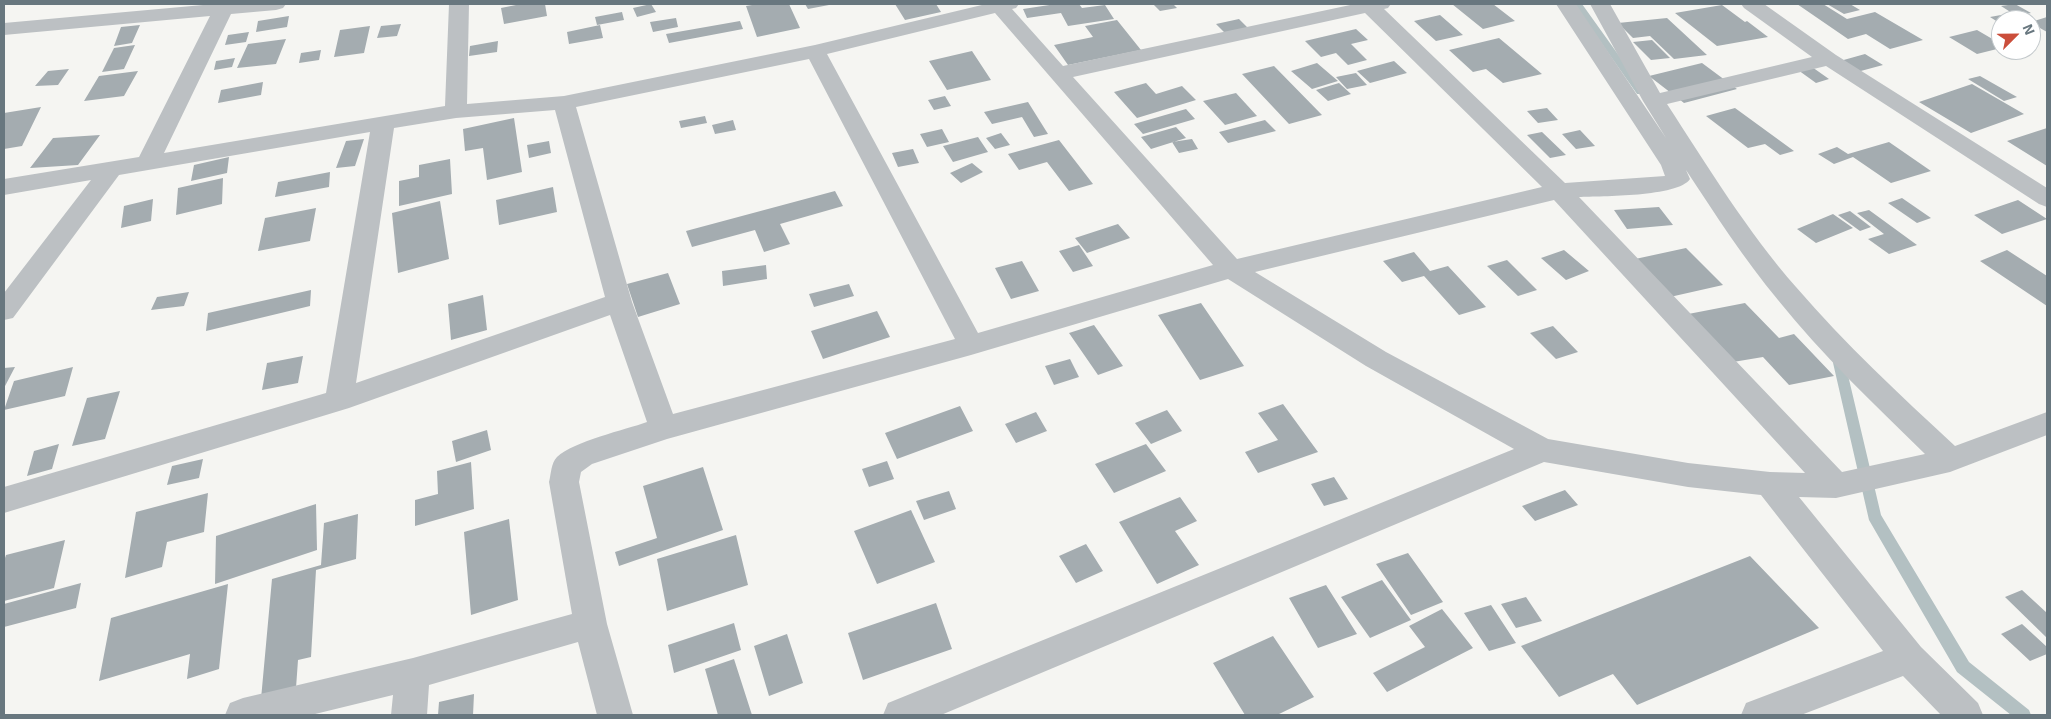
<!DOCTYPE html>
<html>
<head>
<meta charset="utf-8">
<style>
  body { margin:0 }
  #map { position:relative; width:2051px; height:719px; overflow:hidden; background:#f5f5f2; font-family:"Exo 2",sans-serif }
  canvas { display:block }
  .frame { position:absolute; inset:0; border:5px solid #68777f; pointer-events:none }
  .north { position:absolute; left:1991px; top:10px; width:50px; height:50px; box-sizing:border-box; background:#fff; border:1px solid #c3c9cc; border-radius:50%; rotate:67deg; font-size:14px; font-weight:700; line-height:20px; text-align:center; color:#68777f }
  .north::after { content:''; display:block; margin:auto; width:18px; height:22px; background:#cb4e3b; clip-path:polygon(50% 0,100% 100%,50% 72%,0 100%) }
</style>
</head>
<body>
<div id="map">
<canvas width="2051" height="719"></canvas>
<div class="frame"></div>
<div class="north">N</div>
</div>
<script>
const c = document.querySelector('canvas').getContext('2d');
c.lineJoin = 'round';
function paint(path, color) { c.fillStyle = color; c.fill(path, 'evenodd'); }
const stream = new Path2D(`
  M 1574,4 L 1582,4 L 1645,92 L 1643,94 L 1637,94 Z
  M 1837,349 L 1841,351 L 1843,354 L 1881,515 L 1969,662 L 2029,710 L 2031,715 L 2011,715 L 1957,672 L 1869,520 L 1831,354 L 1833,351 Z`);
const building = new Path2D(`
  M 521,4 L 545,4 L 547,16 L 504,24 L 501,8 Z
  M 651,4 L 656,12 L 637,17 L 633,8 Z
  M 758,4 L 789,4 L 800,28 L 757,37 L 746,6 Z
  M 805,4 L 829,4 L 829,5 L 808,9 Z
  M 895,4 L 936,4 L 941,12 L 905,20 Z
  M 1056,4 L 1079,4 L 1082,8 L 1105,5 L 1114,19 L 1068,26 L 1061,13 L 1027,18 L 1023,9 Z
  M 1153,4 L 1173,4 L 1177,8 L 1160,11 Z
  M 1452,4 L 1493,4 L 1515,21 L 1483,29 Z
  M 1797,4 L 1823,4 L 1847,19 L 1875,12 L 1923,40 L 1890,49 L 1866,34 L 1848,39 Z
  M 1827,4 L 1850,4 L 1860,10 L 1844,14 Z
  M 2015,4 L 2031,13 L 2017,16 L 2024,20 L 2001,20 L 2001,24 L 1990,17 L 2012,13 L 2001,6 Z
  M 1722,5 L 1745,22 L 1747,21 L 1768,37 L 1717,46 L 1675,13 Z
  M 622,12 L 624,20 L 597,25 L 595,17 Z
  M 1440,15 L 1463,35 L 1436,41 L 1414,21 Z
  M 289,16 L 287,27 L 256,32 L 258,21 Z
  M 2047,17 L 2047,32 L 2031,23 L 2031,22 Z
  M 676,18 L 678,27 L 653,32 L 650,22 Z
  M 1667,18 L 1707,55 L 1674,59 L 1650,36 L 1633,38 L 1618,23 Z
  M 1239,19 L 1250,30 L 1227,35 L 1216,24 Z
  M 1117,20 L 1141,50 L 1068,65 L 1054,45 L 1093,37 L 1085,26 Z
  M 740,21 L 743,29 L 669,43 L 666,34 Z
  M 401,24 L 397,36 L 377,38 L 381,26 Z
  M 140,25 L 132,43 L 114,46 L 121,27 Z
  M 600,25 L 603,38 L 569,44 L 567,32 Z
  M 370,26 L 364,53 L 334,57 L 340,30 Z
  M 1356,29 L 1368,40 L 1351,44 L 1367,60 L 1348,65 L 1336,53 L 1321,57 L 1305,41 Z
  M 1977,30 L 2001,44 L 2001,48 L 1977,54 L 1949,37 Z
  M 249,32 L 246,42 L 225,45 L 228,35 Z
  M 1499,38 L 1542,74 L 1503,83 L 1486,69 L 1473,72 L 1449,50 Z
  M 286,39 L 276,64 L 237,68 L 248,44 Z
  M 1652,40 L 1670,58 L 1651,60 L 1633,42 Z
  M 498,41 L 497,52 L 469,56 L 470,46 Z
  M 135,45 L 124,69 L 102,72 L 114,48 Z
  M 321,50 L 319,60 L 299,63 L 301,53 Z
  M 972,51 L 991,80 L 947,90 L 929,61 Z
  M 1865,54 L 1883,65 L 1857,72 L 1840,61 Z
  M 235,58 L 232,67 L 214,70 L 216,61 Z
  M 1394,61 L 1407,73 L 1370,83 L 1357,71 Z
  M 1317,63 L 1338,81 L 1312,89 L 1291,71 Z
  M 1702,63 L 1737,89 L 1684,103 L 1649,76 Z
  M 1274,66 L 1322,115 L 1289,124 L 1242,74 Z
  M 1812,67 L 1829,79 L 1816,83 L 1798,70 Z
  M 69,69 L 58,85 L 35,86 L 48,71 Z
  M 138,71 L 124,96 L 84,101 L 99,76 Z
  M 1356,73 L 1367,85 L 1347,89 L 1336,77 Z
  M 1980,76 L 2017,97 L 2004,101 L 1968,79 Z
  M 263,82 L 261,95 L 218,103 L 221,90 Z
  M 1146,83 L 1156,94 L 1182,86 L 1196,100 L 1137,118 L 1114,92 Z
  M 1339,83 L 1351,94 L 1328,101 L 1316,90 Z
  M 1972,84 L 2024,114 L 1971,133 L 1919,102 Z
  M 1236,93 L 1257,116 L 1225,125 L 1203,101 Z
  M 945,96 L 951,106 L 934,110 L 928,100 Z
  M 1028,102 L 1048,134 L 1034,137 L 1022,117 L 992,124 L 984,112 Z
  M 41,107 L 22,146 L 4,149 L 4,113 Z
  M 1547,108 L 1558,120 L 1538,123 L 1527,111 Z
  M 1735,108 L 1794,151 L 1780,155 L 1765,144 L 1748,148 L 1706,116 Z
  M 1186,109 L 1195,119 L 1143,134 L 1134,124 Z
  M 705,116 L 707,123 L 681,128 L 679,121 Z
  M 514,118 L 522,172 L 487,180 L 483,148 L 465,151 L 463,129 Z
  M 733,120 L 736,130 L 715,134 L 712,125 Z
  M 1265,120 L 1276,131 L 1228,143 L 1219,132 Z
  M 1176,127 L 1186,138 L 1151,149 L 1141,137 Z
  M 2047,128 L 2047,166 L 2007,141 Z
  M 942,129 L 949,142 L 927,147 L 920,134 Z
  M 1580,130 L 1595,146 L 1576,149 L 1562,134 Z
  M 1542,132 L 1566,155 L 1550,158 L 1527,135 Z
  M 1001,133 L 1010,145 L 995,149 L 986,138 Z
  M 100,135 L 78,165 L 30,168 L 53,138 Z
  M 978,137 L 988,152 L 953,162 L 943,146 Z
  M 364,139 L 355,166 L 336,168 L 346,141 Z
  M 1192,139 L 1198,149 L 1179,153 L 1172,142 Z
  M 1059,140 L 1093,184 L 1069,191 L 1047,162 L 1019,170 L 1008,154 Z
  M 549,141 L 551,153 L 529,158 L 527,145 Z
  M 1889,142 L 1931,171 L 1891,183 L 1853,157 L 1834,164 L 1818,154 L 1837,147 L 1848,154 Z
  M 913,149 L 919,163 L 898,167 L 892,153 Z
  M 229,157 L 227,173 L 191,181 L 194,165 Z
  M 450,159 L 452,194 L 399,206 L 399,181 L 419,177 L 419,165 Z
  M 972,163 L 983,172 L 961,183 L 950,173 Z
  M 330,172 L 329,187 L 275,197 L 278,182 Z
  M 223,178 L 222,204 L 176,215 L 178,188 Z
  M 553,187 L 557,212 L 499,225 L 496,200 Z
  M 835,191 L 843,206 L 780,224 L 790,244 L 764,252 L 755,230 L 692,247 L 686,231 Z
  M 1902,198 L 1931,218 L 1917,223 L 1888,203 Z
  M 153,199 L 151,221 L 121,228 L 124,206 Z
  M 2018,200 L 2047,219 L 2002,234 L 1974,215 Z
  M 440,201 L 449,259 L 398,273 L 392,213 Z
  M 1659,207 L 1673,225 L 1627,229 L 1614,210 Z
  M 316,208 L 310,241 L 258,251 L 265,218 Z
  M 1869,210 L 1917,245 L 1889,254 L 1868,239 L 1884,234 L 1857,213 Z
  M 1850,211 L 1871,227 L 1860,231 L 1838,215 Z
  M 1833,214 L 1853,228 L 1816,243 L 1797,229 Z
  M 1118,224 L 1130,238 L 1087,253 L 1075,238 Z
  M 1079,245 L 1093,266 L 1073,272 L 1059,251 Z
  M 1686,248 L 1723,285 L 1661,299 L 1626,261 Z
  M 1564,250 L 1589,271 L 1566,280 L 1541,258 Z
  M 2007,250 L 2047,276 L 2047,306 L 1980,261 Z
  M 1414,252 L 1430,271 L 1448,266 L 1486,307 L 1459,315 L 1424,276 L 1402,282 L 1383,261 Z
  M 1507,260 L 1537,290 L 1518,296 L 1487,266 Z
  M 1022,261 L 1039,291 L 1011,299 L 995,268 Z
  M 766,265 L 767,279 L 723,286 L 722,271 Z
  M 668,273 L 680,304 L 638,317 L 627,284 Z
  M 849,284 L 854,296 L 814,307 L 809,294 Z
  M 311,290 L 310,306 L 206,331 L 208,313 Z
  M 189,292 L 184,306 L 151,310 L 157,297 Z
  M 483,295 L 487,330 L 451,340 L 448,304 Z
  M 1201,303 L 1244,366 L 1200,380 L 1158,315 Z
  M 1745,303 L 1779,338 L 1794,334 L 1834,376 L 1789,385 L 1763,357 L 1721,364 L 1678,316 Z
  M 877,311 L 890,337 L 823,359 L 811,331 Z
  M 1094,325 L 1123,366 L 1098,375 L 1069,333 Z
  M 1553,326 L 1578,352 L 1556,359 L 1530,333 Z
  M 303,356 L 298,383 L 262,390 L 267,363 Z
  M 1070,359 L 1079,377 L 1054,385 L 1045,366 Z
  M 15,367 L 4,388 L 4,368 Z
  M 73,367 L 65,396 L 4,410 L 14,381 Z
  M 120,391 L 105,439 L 72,446 L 87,398 Z
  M 1283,404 L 1318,452 L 1258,473 L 1245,452 L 1278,440 L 1258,413 Z
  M 960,406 L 973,431 L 897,459 L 885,433 Z
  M 1167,410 L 1182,431 L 1151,444 L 1135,423 Z
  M 1036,412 L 1047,431 L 1016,443 L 1005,424 Z
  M 487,430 L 491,450 L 456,462 L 452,441 Z
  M 59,444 L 52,469 L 27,476 L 34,451 Z
  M 1146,444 L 1166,471 L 1114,493 L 1095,464 Z
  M 203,459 L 199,478 L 167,485 L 172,466 Z
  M 887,461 L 894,479 L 869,487 L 862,469 Z
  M 471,462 L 474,509 L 415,526 L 415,500 L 438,494 L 437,471 Z
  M 703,467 L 723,530 L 619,566 L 615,552 L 657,538 L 643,486 Z
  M 1334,477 L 1348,499 L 1324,506 L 1311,484 Z
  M 1565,490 L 1578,505 L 1535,521 L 1522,506 Z
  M 949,491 L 956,509 L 924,520 L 916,501 Z
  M 208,493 L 204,532 L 167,542 L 162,567 L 125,578 L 136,512 Z
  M 1180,497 L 1197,521 L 1175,531 L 1199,565 L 1157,584 L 1119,522 Z
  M 316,504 L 317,550 L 215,584 L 216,536 Z
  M 911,510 L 935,562 L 877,584 L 854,531 Z
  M 358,514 L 356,559 L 316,570 L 311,657 L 298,660 L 296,688 L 261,699 L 272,579 L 321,565 L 324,523 Z
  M 509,519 L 518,600 L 471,615 L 464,532 Z
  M 736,535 L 748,585 L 667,611 L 657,559 Z
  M 65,540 L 54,588 L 4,601 L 4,561 L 6,555 Z
  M 1086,544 L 1103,571 L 1076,583 L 1059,556 Z
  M 1408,553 L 1443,602 L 1411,615 L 1376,564 Z
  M 1750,556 L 1819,628 L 1637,705 L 1613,674 L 1559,697 L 1521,646 Z
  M 1382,580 L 1411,620 L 1370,638 L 1341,597 Z
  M 81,583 L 76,608 L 4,627 L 4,604 Z
  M 228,584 L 219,669 L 187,679 L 190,654 L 99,681 L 111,618 Z
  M 1326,585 L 1357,634 L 1318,648 L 1289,598 Z
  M 2022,590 L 2047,613 L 2047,638 L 2005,597 Z
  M 1526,597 L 1542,621 L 1516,628 L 1501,604 Z
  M 936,603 L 952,649 L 863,680 L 848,633 Z
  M 1491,605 L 1516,643 L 1489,651 L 1464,613 Z
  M 1442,609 L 1473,648 L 1387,692 L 1373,673 L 1425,647 L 1409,626 Z
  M 734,623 L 741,650 L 674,673 L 668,645 Z
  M 2022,624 L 2047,647 L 2047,654 L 2030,661 L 2001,634 Z
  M 787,634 L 803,683 L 769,696 L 754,646 Z
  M 1273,636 L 1314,697 L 1277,715 L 1245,715 L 1213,663 Z
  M 734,659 L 752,715 L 718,715 L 705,669 Z
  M 474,694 L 473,715 L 438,715 L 439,702 Z`);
const street = new Path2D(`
  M 214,4 L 286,4 L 283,8 L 276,10 L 231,14 L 164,153 L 445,106 L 449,4 L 469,4 L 467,104 L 564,96 L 815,45 L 986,4 L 1019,4 L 1016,8 L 1012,9 L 1063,66 L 1355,4 L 1391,4 L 1388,8 L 1384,9 L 1565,183 L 1665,176 L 1661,165 L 1556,4 L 1576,4 L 1666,138 L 1643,101 L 1590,4 L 1610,4 L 1660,93 L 1812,57 L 1744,8 L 1741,4 L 1764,4 L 1836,55 L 2047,188 L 2047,207 L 2039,204 L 1826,66 L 1667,104 C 1708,167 1747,231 1796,287 C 1845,344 1900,395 1955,446 L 2047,412 L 2047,435 L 1950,472 L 1836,498 L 1799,497 L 1921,647 L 1978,703 L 1983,715 L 1941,715 L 1903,676 L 1801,715 L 1741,715 L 1746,703 L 1883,651 L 1761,495 L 1688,487 L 1544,462 L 941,715 L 883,715 L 888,703 L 1514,449 L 1366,366 L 1228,279 L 971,355 L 667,439 L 592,464 L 581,472 L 579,482 L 607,624 L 633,715 L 597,715 L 578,642 L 429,685 L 427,715 L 391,715 L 393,695 L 311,715 L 225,715 L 230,703 L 243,698 L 413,658 L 572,614 L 549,482 C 551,474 551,463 557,457 C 574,441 625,430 647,422 L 610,315 L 349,408 L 4,513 L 4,487 L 326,393 L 370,132 L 119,175 L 13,318 L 4,320 L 4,293 L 91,180 L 4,195 L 4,179 L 139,157 L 210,16 L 4,35 L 4,23 ZM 995,13 L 1213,265 L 978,333 L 827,54 ZM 1365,13 L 1542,187 L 1237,259 L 1073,77 ZM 809,59 L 955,339 L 673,414 L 632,302 L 576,107 ZM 555,110 L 605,297 L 356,383 L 394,128 L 456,118 ZM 1686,170 C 1715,214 1744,259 1778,300 C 1822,355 1874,404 1925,454 L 1842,472 L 1579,197 C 1601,196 1678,197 1690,179 ZM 1554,200 L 1805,473 L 1770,472 L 1688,463 L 1548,439 L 1386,352 L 1255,272 Z`);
paint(stream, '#b3c0c2');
paint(building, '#a4acb0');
paint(street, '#bcc0c3');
</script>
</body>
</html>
